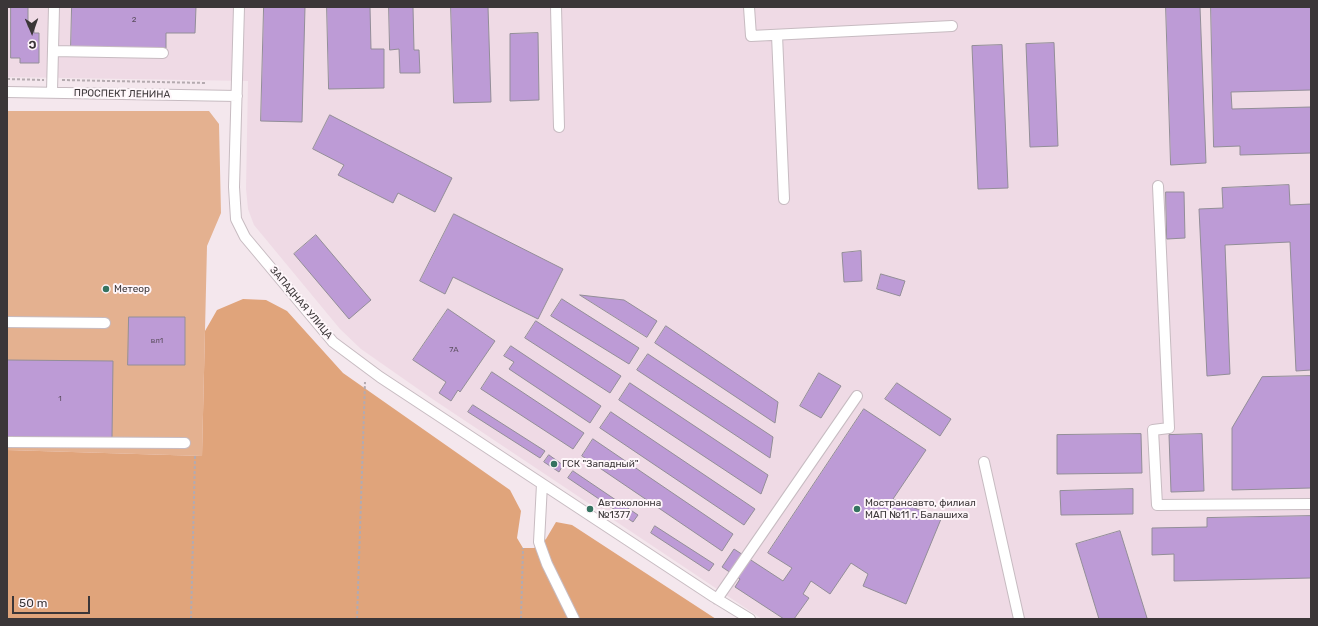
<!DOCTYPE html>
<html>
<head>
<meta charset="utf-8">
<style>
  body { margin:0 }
  #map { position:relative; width:1318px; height:626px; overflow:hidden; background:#f4e7ed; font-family:Rubik,sans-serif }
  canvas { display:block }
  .frame { position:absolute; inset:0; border:8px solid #3b3638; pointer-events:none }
  .north { position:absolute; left:12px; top:12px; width:40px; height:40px; -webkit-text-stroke:3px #fef6fa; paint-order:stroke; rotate:178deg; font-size:11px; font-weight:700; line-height:16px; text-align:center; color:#3b3638 }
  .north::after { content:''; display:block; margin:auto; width:14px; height:18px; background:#3b3638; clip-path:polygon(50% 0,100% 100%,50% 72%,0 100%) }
  .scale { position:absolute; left:12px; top:596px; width:78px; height:18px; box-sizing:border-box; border:2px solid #3b3638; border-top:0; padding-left:5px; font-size:12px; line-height:14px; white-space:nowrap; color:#3b3638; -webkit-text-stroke:3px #fef6fa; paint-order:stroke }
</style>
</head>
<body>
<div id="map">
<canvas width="1318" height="626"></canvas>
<div class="frame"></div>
<div class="north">С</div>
<div class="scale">50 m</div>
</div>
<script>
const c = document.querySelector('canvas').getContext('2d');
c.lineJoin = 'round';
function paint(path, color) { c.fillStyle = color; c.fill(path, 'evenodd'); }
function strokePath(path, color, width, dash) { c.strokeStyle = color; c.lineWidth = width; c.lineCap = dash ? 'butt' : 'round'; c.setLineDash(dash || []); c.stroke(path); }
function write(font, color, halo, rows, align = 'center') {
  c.font = font + ' Rubik,sans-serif'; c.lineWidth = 4; c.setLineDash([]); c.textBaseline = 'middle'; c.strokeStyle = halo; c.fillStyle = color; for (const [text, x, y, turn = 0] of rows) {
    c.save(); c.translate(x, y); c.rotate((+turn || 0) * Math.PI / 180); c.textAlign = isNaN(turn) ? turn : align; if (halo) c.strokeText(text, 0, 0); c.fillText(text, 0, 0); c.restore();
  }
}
const built = new Path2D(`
  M 7,7 L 1311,7 L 1311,619 L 762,619 L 431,398 L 361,349 L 340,329 L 254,225 L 248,209 L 246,189 L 248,81 L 7,77 Z`);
const green = new Path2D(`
  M 7,111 L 209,111 L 219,124 L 221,213 L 207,246 L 202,456 L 7,450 Z`);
const forest = new Path2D(`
  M 243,299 L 266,300 L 287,311 L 343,373 L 510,490 L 521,511 L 517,538 L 523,548 L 534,548 L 546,539 L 556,522 L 572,525 L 716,619 L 7,619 L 7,450 L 202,456 L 205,331 L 217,310 Z`);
const building = new Path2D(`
  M 11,7 L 28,7 L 28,27 L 34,27 L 34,33 L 39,33 L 39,63 L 20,63 L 20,58 L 11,58 Z
  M 72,7 L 196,7 L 195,33 L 166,33 L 166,48 L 71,47 Z
  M 264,7 L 305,7 L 302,122 L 261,121 Z
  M 327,7 L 370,7 L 371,49 L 384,49 L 384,88 L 329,89 Z
  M 389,7 L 413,7 L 414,50 L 419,50 L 420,73 L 400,73 L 399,49 L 390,50 Z
  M 451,7 L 488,7 L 491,102 L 454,103 Z
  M 1166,7 L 1200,7 L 1206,163 L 1171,165 Z
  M 1211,7 L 1311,7 L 1311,90 L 1231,92 L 1232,109 L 1311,107 L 1311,153 L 1240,155 L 1240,146 L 1214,147 Z
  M 538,33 L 539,100 L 510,101 L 510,34 Z
  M 1054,43 L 1058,146 L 1030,147 L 1026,44 Z
  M 1002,45 L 1008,188 L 978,189 L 972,46 Z
  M 330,115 L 452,178 L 435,212 L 398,193 L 393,203 L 338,175 L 344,165 L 313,149 Z
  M 1289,185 L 1290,205 L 1311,204 L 1311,370 L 1296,371 L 1290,242 L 1225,245 L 1230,374 L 1207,376 L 1199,209 L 1223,208 L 1222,188 Z
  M 1166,192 L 1184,192 L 1185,238 L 1167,239 Z
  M 454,214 L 563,269 L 538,319 L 453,277 L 445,294 L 420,281 Z
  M 316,235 L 371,300 L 349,319 L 294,254 Z
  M 861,251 L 862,281 L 844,282 L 842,253 Z
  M 881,274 L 905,281 L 900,296 L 877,289 Z
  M 580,295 L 624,300 L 657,321 L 647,337 Z
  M 562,299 L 639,348 L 629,364 L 551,316 Z
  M 448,309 L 495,341 L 460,392 L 458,390 L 451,401 L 439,393 L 446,382 L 413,360 Z
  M 129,317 L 185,317 L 185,365 L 128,365 Z
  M 536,321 L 621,376 L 610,393 L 525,338 Z
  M 666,326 L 778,402 L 775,423 L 655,343 Z
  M 511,346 L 601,406 L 590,423 L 509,369 L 514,362 L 504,356 Z
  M 648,354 L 773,437 L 770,458 L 637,370 Z
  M 7,360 L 113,361 L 112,438 L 7,437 Z
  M 492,372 L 584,433 L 573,449 L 481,389 Z
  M 819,373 L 841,386 L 821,418 L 800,406 Z
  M 1311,376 L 1311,488 L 1232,490 L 1232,428 L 1262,377 Z
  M 630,383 L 768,475 L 761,494 L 619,400 Z
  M 897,383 L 951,419 L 940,436 L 885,399 Z
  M 473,405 L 545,451 L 540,458 L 468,412 Z
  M 864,409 L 926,450 L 893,499 L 941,519 L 906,604 L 863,586 L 868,574 L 851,563 L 830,594 L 811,581 L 803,594 L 809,598 L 794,619 L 784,619 L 735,587 L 740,579 L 722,567 L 734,549 L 783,581 L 792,568 L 768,553 Z
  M 611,412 L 755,509 L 744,525 L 600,428 Z
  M 1141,434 L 1142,473 L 1057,474 L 1057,435 Z
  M 1202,434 L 1204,491 L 1171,492 L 1169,435 Z
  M 593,439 L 733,534 L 722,551 L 582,456 Z
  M 549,455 L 563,465 L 559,472 L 544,462 Z
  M 573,471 L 638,515 L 633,522 L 568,478 Z
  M 1133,489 L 1133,514 L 1061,515 L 1060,491 Z
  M 1311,516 L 1311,578 L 1174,581 L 1174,554 L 1152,555 L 1152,528 L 1207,527 L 1207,518 Z
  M 655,526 L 714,564 L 709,571 L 651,533 Z
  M 1120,531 L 1147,618 L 1144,619 L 1099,619 L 1076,544 Z`);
const path = new Path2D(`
  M 7,79 L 44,80
  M 62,80 L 206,83
  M 191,619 L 195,456
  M 357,619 L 365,382
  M 521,619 L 523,548`);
const minor = new Path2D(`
  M 239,7 L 234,187 L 236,219 L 245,237 L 333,342 L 380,377 L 714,597 L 750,619
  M 556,7 L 559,127
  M 749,7 L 751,36 L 952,26
  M 777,35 L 784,199
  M 53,51 L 163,53
  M 7,92 L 237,96
  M 52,92 L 54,7
  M 1158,186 L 1169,428 L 1153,430 L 1157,505 L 1311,504
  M 7,322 L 105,323
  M 7,442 L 185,443
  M 984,462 L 1019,619
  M 542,484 L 539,542 L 547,564 L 574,619
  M 717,599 L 857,396`);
const markers = [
  [106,289,4,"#357360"],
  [554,464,4,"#357360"],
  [590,509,4,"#357360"],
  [857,509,4,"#357360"]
];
const numberNames = [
  ["2",134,20],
  ["вл1",157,341],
  ["7А",454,350],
  ["1",60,399]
];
const streetNames = [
  ["ПРОСПЕКТ ЛЕНИНА",122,94,1],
  ["ЗАПАДНАЯ УЛИЦА",301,303,50]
];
const poiNames = [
  ["Метеор",114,289],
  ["ГСК \"Западный\"",562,464],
  ["Автоколонна",598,503],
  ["№1377",598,515],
  ["Мострансавто, филиал",865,503],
  ["МАП №11 г. Балашиха",865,515]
];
paint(built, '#efdae5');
paint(green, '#e4b190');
paint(forest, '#e0a47b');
paint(building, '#bd9bd6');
strokePath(building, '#938e98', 1);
strokePath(minor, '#c7bbc1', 12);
strokePath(path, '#b4aaaf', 2, [3, 2]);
strokePath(minor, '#fff', 10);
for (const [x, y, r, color] of markers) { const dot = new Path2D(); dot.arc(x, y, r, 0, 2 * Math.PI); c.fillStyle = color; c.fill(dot); strokePath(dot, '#fef6fa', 1.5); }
write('8px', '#5c4f60', null, numberNames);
write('10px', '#3b3638', '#fef6fa', streetNames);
write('10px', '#3b3638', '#fef6fa', poiNames, 'left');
</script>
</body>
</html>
